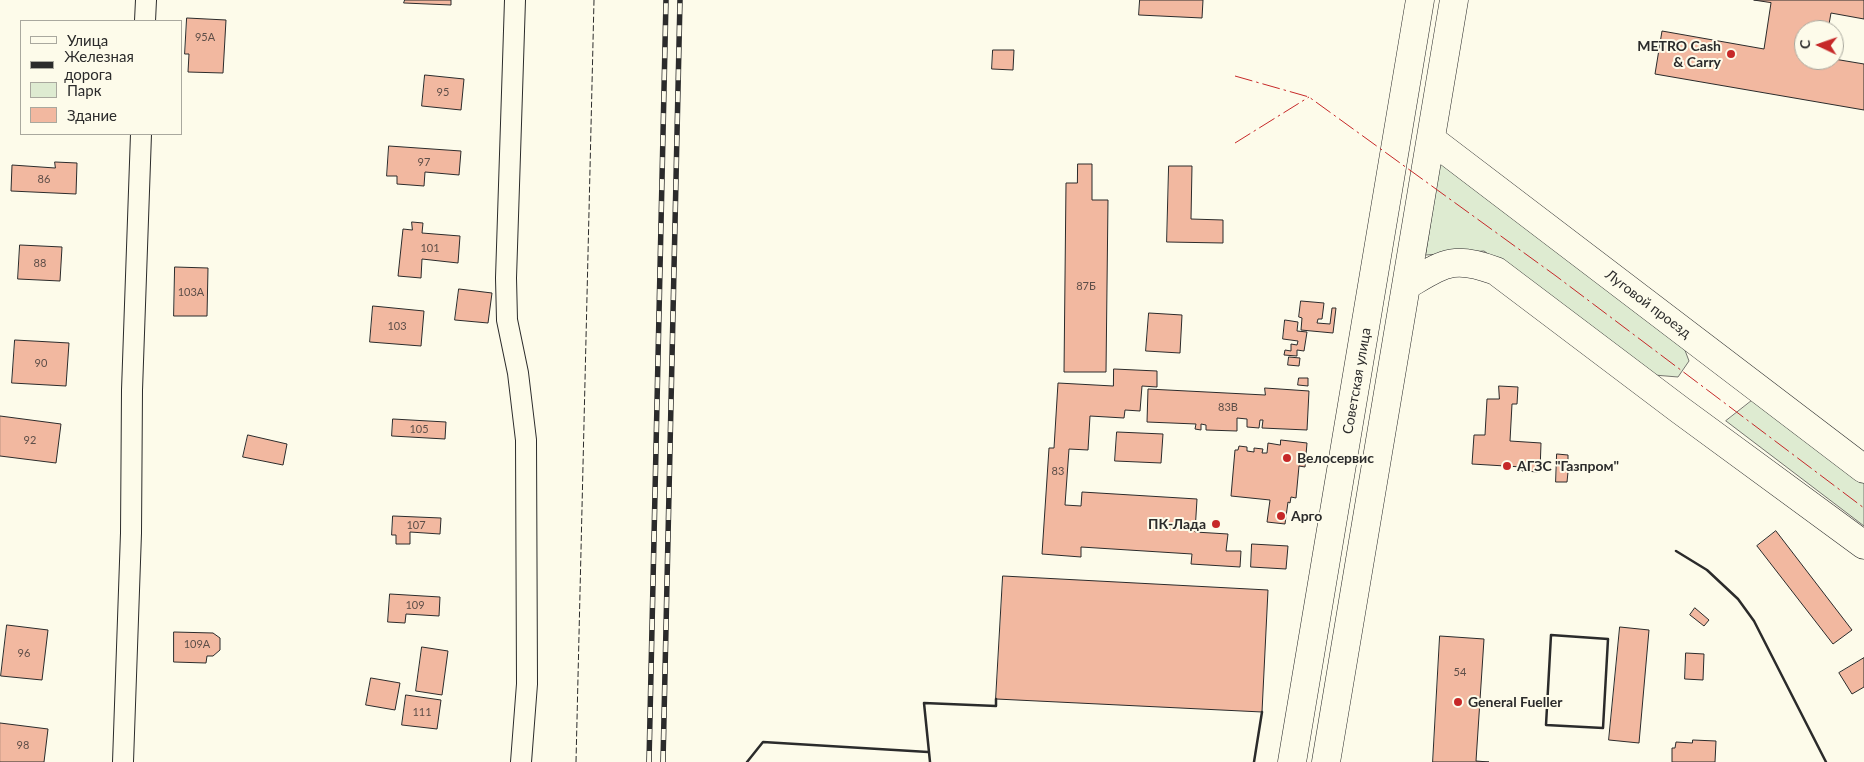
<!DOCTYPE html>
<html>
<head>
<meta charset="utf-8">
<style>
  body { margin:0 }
  #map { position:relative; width:1864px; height:762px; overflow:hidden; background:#fdfbea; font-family:Lato,sans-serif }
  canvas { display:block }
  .legend { position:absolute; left:20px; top:20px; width:162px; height:115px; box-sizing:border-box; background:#fdfbea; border:1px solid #a9a89e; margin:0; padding:6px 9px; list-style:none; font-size:15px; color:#2b2b2b }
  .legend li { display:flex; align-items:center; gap:10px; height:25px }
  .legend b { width:25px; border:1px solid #a9a89e }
  .north { position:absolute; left:1794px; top:20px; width:50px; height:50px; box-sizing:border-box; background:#fdfbea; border:1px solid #a9a89e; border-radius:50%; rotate:273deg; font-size:14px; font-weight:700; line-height:20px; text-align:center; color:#2b2b2b }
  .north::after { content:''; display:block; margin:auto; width:18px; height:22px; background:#c62828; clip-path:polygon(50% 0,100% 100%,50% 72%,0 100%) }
</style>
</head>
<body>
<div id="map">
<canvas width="1864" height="762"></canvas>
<ul class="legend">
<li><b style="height:6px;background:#fdfbea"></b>Улица</li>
<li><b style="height:6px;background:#2b2b2b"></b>Железная дорога</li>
<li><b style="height:14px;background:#deebd1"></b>Парк</li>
<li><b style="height:14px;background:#f2b8a0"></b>Здание</li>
</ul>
<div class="north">С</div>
</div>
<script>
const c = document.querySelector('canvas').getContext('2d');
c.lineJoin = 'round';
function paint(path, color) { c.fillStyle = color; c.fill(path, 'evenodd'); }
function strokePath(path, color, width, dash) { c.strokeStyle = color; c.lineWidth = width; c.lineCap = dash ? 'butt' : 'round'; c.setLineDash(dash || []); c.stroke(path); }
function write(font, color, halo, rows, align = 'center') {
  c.font = font + ' Lato,sans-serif'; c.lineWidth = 4; c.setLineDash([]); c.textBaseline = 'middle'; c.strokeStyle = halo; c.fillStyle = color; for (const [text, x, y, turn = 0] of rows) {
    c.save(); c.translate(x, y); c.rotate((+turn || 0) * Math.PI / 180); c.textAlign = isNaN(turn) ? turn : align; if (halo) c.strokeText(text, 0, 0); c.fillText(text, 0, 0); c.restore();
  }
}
const green = new Path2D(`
  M 1440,163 L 1683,345 L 1689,361 L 1678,377 L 1654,375 L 1484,251 L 1426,255 Z
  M 1754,399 L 1864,482 L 1864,526 L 1726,421 Z`);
const building = new Path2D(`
  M 405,0 L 451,0 L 451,5 L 404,3 Z
  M 1140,0 L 1203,0 L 1202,18 L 1139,15 Z
  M 1754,0 L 1864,0 L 1864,19 L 1831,13 L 1828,30 L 1804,30 L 1804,60 L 1834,59 L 1864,64 L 1864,110 L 1655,74 L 1662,31 L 1764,49 L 1771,3 Z
  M 187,18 L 226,20 L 223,73 L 188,72 L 189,54 L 185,54 Z
  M 993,50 L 1014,50 L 1013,70 L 992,69 Z
  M 425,75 L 464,79 L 461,110 L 422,106 Z
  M 389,146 L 461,151 L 459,175 L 425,172 L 424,186 L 397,184 L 397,176 L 387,176 Z
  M 55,162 L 77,163 L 76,194 L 11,191 L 12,165 L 55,168 Z
  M 1078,164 L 1092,164 L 1092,200 L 1108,200 L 1106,372 L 1064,372 L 1066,183 L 1077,183 Z
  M 1169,166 L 1192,166 L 1191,219 L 1223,220 L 1223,243 L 1167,242 Z
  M 412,222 L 423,223 L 422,233 L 460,236 L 458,263 L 422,259 L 421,278 L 398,276 L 403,229 L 412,230 Z
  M 20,245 L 62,247 L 60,281 L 18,279 Z
  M 175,267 L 208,268 L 207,316 L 174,316 Z
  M 459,289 L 492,293 L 488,323 L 455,320 Z
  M 1301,301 L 1324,303 L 1322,319 L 1318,319 L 1317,323 L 1330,324 L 1332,308 L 1336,308 L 1333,333 L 1301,330 L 1302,318 L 1299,317 Z
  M 373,306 L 424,311 L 421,346 L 370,342 Z
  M 1149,313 L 1182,315 L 1180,353 L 1146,351 Z
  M 1285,320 L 1298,322 L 1297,331 L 1307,332 L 1304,351 L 1297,350 L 1297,356 L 1284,355 L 1285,350 L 1291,351 L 1291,344 L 1297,345 L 1298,341 L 1283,339 Z
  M 15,340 L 69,343 L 66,386 L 12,383 Z
  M 1289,357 L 1300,358 L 1299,366 L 1288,365 Z
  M 1114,369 L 1157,371 L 1157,387 L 1142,386 L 1140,411 L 1125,410 L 1124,418 L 1090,416 L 1088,450 L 1069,449 L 1065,505 L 1081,506 L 1082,492 L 1197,499 L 1195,532 L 1228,534 L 1226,551 L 1241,551 L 1240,567 L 1191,564 L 1192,554 L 1081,547 L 1081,557 L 1042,554 L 1049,448 L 1054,448 L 1058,383 L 1113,386 Z
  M 1299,378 L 1308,378 L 1308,386 L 1298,385 Z
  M 1499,386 L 1518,387 L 1517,404 L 1512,404 L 1510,441 L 1541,443 L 1540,472 L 1522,471 L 1522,467 L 1472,464 L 1474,435 L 1485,435 L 1487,399 L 1499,399 Z
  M 1265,388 L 1309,391 L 1307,430 L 1262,428 L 1263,420 L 1260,420 L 1259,428 L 1247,427 L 1247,419 L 1237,418 L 1237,431 L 1206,430 L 1206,425 L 1201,424 L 1201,430 L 1195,429 L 1196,424 L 1147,422 L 1148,389 L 1265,395 Z
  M 0,416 L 61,424 L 56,463 L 0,456 Z
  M 393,419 L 446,422 L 445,439 L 392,436 Z
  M 1117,432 L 1163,434 L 1161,463 L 1115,461 Z
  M 248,435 L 287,444 L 283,465 L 243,457 Z
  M 1281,440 L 1307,443 L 1305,467 L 1299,466 L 1296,498 L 1291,497 L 1290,503 L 1288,502 L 1285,524 L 1267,522 L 1270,500 L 1231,496 L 1235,450 L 1238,450 L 1239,446 L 1247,447 L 1247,451 L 1254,452 L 1254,448 L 1263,449 L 1262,453 L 1267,453 L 1268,443 L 1280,445 Z
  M 1557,454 L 1568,455 L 1568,466 L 1574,466 L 1574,472 L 1568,472 L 1567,482 L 1556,482 Z
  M 393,516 L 441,518 L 440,534 L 410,532 L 410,544 L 396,544 L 396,535 L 392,535 Z
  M 1776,531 L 1852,630 L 1833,644 L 1757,546 Z
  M 1252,544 L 1288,546 L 1286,569 L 1251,567 Z
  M 1003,576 L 1268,590 L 1262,712 L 996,699 Z
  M 390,594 L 440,597 L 439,616 L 406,614 L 405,623 L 388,622 Z
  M 1695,608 L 1709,620 L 1704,626 L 1690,615 Z
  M 7,625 L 48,630 L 42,680 L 1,676 Z
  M 1620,627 L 1649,630 L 1639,743 L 1609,740 Z
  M 174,632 L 213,633 L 220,638 L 220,650 L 213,656 L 207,656 L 206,663 L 174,662 Z
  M 1440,636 L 1484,639 L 1476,761 L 1489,762 L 1433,762 Z
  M 422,647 L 448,651 L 442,695 L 416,691 Z
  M 1686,653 L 1704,654 L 1703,680 L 1685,679 Z
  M 1864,658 L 1864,687 L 1852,694 L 1839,673 Z
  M 371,678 L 400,683 L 395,710 L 366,705 Z
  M 406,695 L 441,700 L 437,729 L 402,725 Z
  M 0,723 L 48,729 L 44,762 L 0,762 Z
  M 1693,740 L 1716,741 L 1715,762 L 1672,762 L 1672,748 L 1675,748 L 1676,742 L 1692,743 Z`);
const street = new Path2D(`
  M 515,0 L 506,278 L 507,320 L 518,373 L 526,440 L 527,684 L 521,762
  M 145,21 L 146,0
  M 123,762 L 131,533 L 132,390 L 141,134`);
const secondary = new Path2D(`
  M 1432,140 L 1864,469
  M 1407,285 C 1445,263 1453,255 1496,271 L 1680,410 L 1864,545
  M 1292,762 L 1420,0
  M 1326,762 L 1454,0`);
const rail = new Path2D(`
  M 649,762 L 666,0
  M 663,762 L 680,0`);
const fence = new Path2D(`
  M 576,762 L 594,0`);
const wall = new Path2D(`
  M 1676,551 L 1707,570 L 1738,599 L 1754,621 L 1826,762
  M 1551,635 L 1608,639 L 1603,728 L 1546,725 Z
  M 747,762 L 763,742 L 928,752
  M 930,762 L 924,703 L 996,706 L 996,699
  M 1254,762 L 1262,712`);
const power = new Path2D(`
  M 1235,76 L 1309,97 L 1556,276 L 1864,508
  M 1235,143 L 1309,97`);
const markers = [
  [1731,54,5,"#c62828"],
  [1287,458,5,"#c62828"],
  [1507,466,5,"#c62828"],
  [1281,516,5,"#c62828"],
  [1216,524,5,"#c62828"],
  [1458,702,5,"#c62828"]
];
const numberNames = [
  ["95А",205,37],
  ["95",443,92],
  ["97",424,162],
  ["86",44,179],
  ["101",430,248],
  ["88",40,263],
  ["87Б",1086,286],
  ["103А",191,292],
  ["103",397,326],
  ["90",41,363],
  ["83В",1228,407],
  ["105",419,429],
  ["92",30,440],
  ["83",1058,471],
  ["107",416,525],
  ["109",415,605],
  ["109А",197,644],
  ["96",24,653],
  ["54",1460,672],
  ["111",422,712],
  ["98",23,745]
];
const poiNames = [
  ["METRO Cash",1721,46,"right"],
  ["& Carry",1721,62,"right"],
  ["Велосервис",1297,458],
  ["АГЗС \"Газпром\"",1517,466],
  ["Арго",1291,516],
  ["ПК-Лада",1206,524,"right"],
  ["General Fueller",1468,702]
];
const streetNames = [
  ["Луговой проезд",1648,304,37],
  ["Советская улица",1357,381,-80]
];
paint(green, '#deebd1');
strokePath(green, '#74746e', 1);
paint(building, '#f2b8a0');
strokePath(building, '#2b2b2b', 1);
strokePath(street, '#2b2b2b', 22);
strokePath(secondary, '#2b2b2b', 29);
strokePath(street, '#fdfbea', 20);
strokePath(secondary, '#fdfbea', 28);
strokePath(rail, '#2b2b2b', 5.5);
strokePath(rail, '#fdfbea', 4, [11]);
strokePath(fence, '#2b2b2b', 1, [6, 2.5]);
strokePath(wall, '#2b2b2b', 2.5);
strokePath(power, '#c62828', 1, [18, 4, 2.5, 4]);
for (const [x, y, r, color] of markers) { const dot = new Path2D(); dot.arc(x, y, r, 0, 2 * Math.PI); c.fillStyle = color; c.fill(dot); strokePath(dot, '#fdfbea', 2); }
write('11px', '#5d4e48', null, numberNames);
write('bold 14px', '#2b2b2b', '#fdfbea', poiNames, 'left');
write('14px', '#2b2b2b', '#fdfbea', streetNames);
</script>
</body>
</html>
